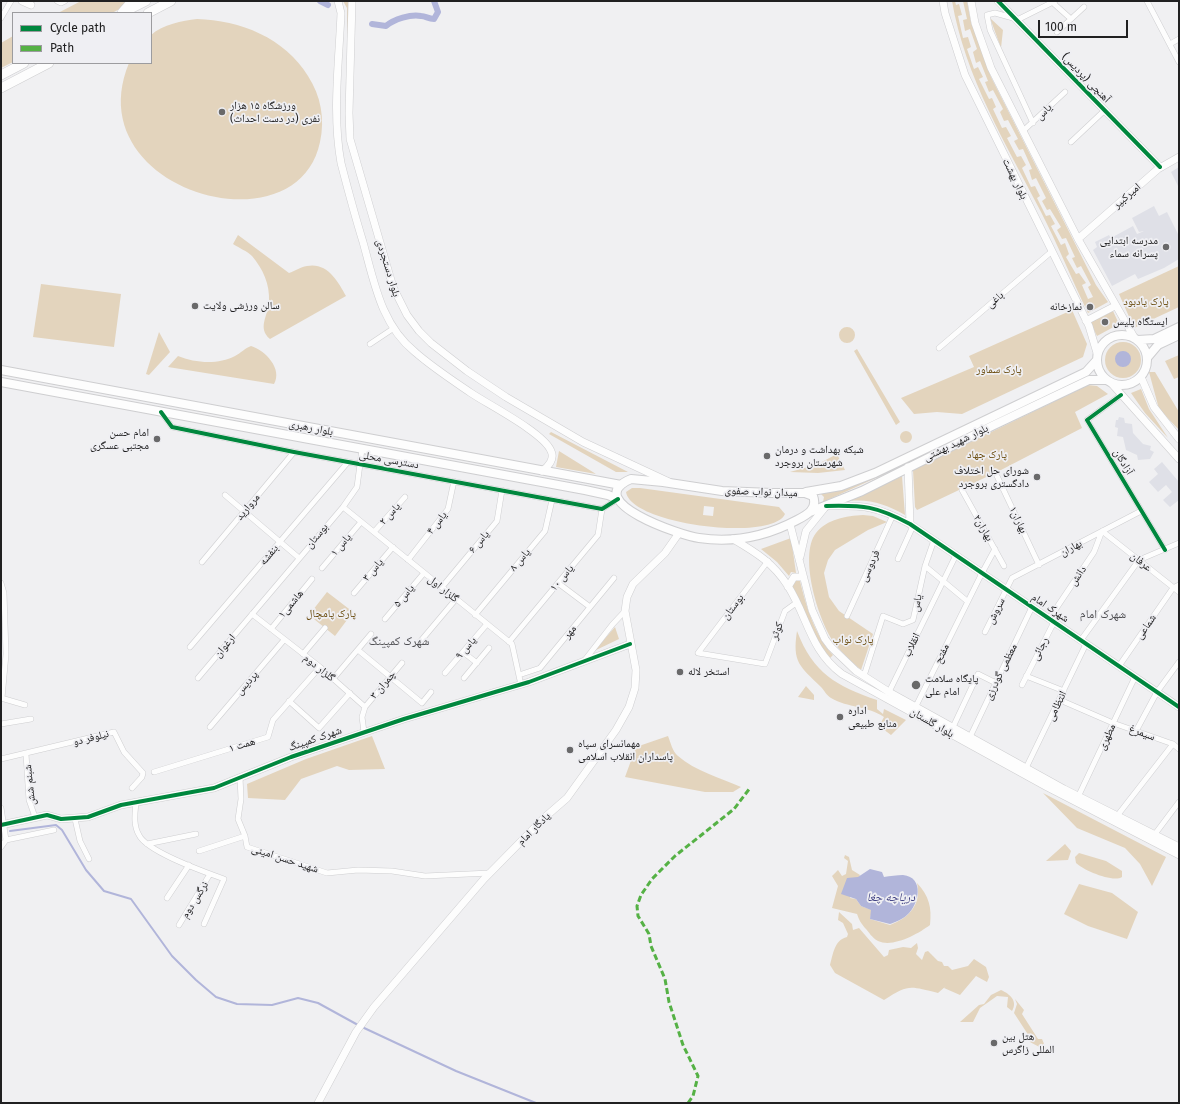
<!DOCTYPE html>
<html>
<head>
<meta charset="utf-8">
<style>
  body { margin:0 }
  #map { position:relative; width:1180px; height:1104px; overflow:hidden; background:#f0f0f2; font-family:"Fira Sans",sans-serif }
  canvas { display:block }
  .frame { position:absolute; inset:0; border:2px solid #202021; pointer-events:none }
  .legend { position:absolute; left:12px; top:12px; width:140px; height:52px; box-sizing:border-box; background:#efeff3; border:1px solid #9c9c9f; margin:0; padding:5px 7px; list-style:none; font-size:12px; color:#202021 }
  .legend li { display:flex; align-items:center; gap:8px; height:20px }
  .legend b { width:20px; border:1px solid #9c9c9f }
  .scale { position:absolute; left:1038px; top:20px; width:90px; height:18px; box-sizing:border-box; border:2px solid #202021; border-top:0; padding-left:5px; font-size:12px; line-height:14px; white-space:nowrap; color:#202021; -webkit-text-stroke:3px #efeff3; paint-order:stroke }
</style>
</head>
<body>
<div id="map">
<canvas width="1180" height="1104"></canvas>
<div class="frame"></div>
<ul class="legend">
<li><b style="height:5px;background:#00873e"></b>Cycle path</li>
<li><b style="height:5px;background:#55b145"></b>Path</li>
</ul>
<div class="scale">100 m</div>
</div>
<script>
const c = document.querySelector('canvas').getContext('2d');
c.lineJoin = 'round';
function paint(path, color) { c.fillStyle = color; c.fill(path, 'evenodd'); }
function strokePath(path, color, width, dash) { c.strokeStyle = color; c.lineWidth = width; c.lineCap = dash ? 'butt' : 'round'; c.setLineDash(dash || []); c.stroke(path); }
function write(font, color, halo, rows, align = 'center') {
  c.font = font + ' "Fira Sans","Noto Naskh Arabic",sans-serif'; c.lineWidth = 3.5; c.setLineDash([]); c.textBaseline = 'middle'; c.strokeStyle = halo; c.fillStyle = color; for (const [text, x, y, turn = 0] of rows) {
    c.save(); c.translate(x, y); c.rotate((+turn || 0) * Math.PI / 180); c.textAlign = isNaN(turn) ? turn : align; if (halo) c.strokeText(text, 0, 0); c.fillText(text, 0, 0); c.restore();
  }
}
const built = new Path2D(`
  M 1179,167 L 1179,188 L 1171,172 Z
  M 1154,206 L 1159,216 L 1167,212 L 1179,236 L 1179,259 L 1164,268 L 1138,279 L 1135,274 L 1112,286 L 1093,250 L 1097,247 L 1095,242 L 1109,235 L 1119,253 L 1111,238 L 1133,226 L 1137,234 L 1144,231 L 1139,232 L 1132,218 Z
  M 1119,417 L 1124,418 L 1125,423 L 1132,424 L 1133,433 L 1143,444 L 1151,446 L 1150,450 L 1154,452 L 1150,459 L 1138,460 L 1137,455 L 1126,450 L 1123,437 L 1117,436 L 1118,428 L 1115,427 L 1116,420 L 1118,420 Z
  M 1162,462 L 1179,482 L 1179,500 L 1170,507 L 1163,500 L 1172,492 L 1166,485 L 1158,492 L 1149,482 L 1158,474 L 1154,469 Z`);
const green = new Path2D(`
  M 81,1 L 135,1 L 112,13 L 58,13 Z
  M 343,1 L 349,1 L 347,59 L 347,8 Z
  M 952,1 L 955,1 L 956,5 L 959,4 L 962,15 L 958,16 L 963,38 L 968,37 L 971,47 L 967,49 L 974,69 L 978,67 L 983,77 L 979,79 L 989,99 L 992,98 L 996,107 L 993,109 L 1002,128 L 1006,127 L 1011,136 L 1007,138 L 1017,157 L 1021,156 L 1026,165 L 1022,168 L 1031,187 L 1035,186 L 1040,196 L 1037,198 L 1046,216 L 1050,215 L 1055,224 L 1051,226 L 1061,245 L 1065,243 L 1069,254 L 1066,257 L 1076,274 L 1079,273 L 1086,283 L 1082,285 L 1088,299 L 1093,297 L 1088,287 L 1091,285 L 1081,266 L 1077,268 L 1072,258 L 1075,257 L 1066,238 L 1062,239 L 1057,230 L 1061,227 L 1050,209 L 1047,210 L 1042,201 L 1046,198 L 1036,178 L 1032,180 L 1029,170 L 1032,169 L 1023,149 L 1019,150 L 1014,141 L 1018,139 L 1008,120 L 1004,121 L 1000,112 L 1003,109 L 993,90 L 989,92 L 985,82 L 988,81 L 980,61 L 976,63 L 973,52 L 977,49 L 970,29 L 965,31 L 963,20 L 967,19 L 963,1 L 967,1 L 971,22 L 991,77 L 1096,285 L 1108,302 L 1088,313 C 1072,280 1058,245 1041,212 C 1006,144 965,77 952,1 Z
  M 990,18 L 1003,30 L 1001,48 Z
  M 197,19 C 240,20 285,38 308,76 C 321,96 325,119 320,142 C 297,253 76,190 129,63 L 151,63 L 151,35 C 163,24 182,21 197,19 Z
  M 13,36 L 13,62 L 1,68 L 1,43 Z
  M 238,235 L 289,273 C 295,271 300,267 307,266 C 327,262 338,281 346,296 L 270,339 C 257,328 268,316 269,302 C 270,284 263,269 252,256 C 247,251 239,248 233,244 Z
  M 1179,266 L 1179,307 L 1134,328 L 1119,294 Z
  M 41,284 L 121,294 L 114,347 L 33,337 Z
  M 1072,310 L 1087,344 L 1083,357 L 962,414 L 937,412 L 914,414 L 901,398 L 974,367 L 969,356 Z
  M 1113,311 L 1119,324 L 1097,336 L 1090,322 Z
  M839 335a8 8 0 1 1 16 0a8 8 0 1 1-16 0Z
  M 159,332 L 170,352 L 149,375 L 146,374 Z
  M1105 360a18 18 0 1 1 36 0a18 18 0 1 1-36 0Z
  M 251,346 C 265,350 283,369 274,384 L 168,367 L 178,356 C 195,363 218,365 235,356 C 241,353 245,348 251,346 Z
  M 857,349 L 900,422 L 896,425 L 854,351 Z
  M 1179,355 L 1179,377 L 1174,379 L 1165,361 Z
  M 1149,372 L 1155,372 L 1179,412 L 1179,430 L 1159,409 Z
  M 1088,385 L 1097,386 L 1108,394 L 1075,412 L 1082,428 L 1001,470 L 917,510 L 915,507 L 913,470 Z
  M 1141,389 L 1149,409 L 1168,438 L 1145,413 L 1131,393 Z
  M900 437a6 6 0 1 1 12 0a6 6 0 1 1-12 0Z
  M 551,432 L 628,472 L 616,472 L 549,434 Z
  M 559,451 L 596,474 L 556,467 Z
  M 837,454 L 845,470 L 818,473 L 790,472 L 818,464 Z
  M 889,472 L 823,502 L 824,497 L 821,494 Z
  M 902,476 L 905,515 C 887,505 871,499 850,501 Z
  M 640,488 L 779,507 L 785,514 C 773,542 631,525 626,492 L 632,488 ZM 704,506 L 714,507 L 713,516 L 703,515 Z
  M 863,515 L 873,516 L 887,522 L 868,530 L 835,550 L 828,560 L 824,573 L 829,597 L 839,611 L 873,634 L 861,670 C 852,662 842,653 835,644 C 819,623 798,556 816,533 C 827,519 846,516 863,515 Z
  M 791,538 L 796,573 L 791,572 L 789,576 L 777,562 L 761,549 Z
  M 795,581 L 800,581 C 806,606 815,636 833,655 L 830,658 C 812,637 803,610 792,585 Z
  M 327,592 L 353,612 L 335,636 L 309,615 Z
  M 615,627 L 619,639 L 594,651 Z
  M 797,631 C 813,673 836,686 877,700 L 877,709 L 883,714 L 884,709 L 906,720 L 891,735 L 879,726 L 884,717 C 868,706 848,708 831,698 C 827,696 824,690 821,687 C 800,666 792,663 797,631 Z
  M 806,686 L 814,695 L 814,700 L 798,697 Z
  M 372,736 L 385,769 L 349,770 L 337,766 L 301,779 L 285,800 L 248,798 L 247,784 L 306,759 Z
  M 668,736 C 671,743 672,751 678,756 C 695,771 721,778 741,787 L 733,792 L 705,792 L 625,777 L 636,747 Z
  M 1043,793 L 1166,857 L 1152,886 L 1140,864 L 1125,848 L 1077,828 Z
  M 1065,844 L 1071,851 L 1068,860 L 1046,861 Z
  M 1079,853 L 1106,861 L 1122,871 L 1122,877 C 1113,883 1083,870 1076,863 L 1075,857 Z
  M 845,855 L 849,857 L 852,870 L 860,875 L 850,898 L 856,899 L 861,906 L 872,910 L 870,919 L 890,925 C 909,918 922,904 917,883 C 929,896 932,907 930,925 C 918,934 893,948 878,941 C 872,938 869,932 865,928 C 861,923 859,920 857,914 L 832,908 L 838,886 L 832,876 L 838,870 L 842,876 L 846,874 L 848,861 L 844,858 Z
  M 1079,884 L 1112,893 L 1138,912 L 1127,939 L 1088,926 L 1064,914 Z
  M 839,912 L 852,924 L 853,930 L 859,928 L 884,957 L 888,955 L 889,950 L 903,947 L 911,948 L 917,943 L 918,948 L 916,954 L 922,960 L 925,952 L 928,951 L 938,961 L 942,962 L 944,966 L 948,966 L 952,970 L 968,966 L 974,959 L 986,967 L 989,977 L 987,982 L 976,976 L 960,995 L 944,988 L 946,986 L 938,993 C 909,986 909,984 884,1000 L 835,973 L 830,965 C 833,955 834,940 847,937 L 848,934 L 843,923 L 838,920 Z
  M 1001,990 C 1010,994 1018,1001 1012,1011 L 1007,1007 L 1008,997 L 997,996 L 980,1008 L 973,1022 L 960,1022 L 979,1005 L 984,1004 L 991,995 Z
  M 1015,999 L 1024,1010 L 1022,1014 L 1038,1039 L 1042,1039 L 1047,1051 L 1028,1041 L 1027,1033 L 1014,1013 L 1017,1004 Z`);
const water = new Path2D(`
  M1115 359a8 8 0 1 1 16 0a8 8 0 1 1-16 0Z
  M 870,869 L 882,872 L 884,877 C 890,876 897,875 903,875 C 925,877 919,905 907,915 C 903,919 896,922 890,924 L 870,919 L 871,910 L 861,906 L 856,899 L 841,894 L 847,878 L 858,877 Z`);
const stream = new Path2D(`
  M 10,831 L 56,825 L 62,830 L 86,870 L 104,891 L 131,899 L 172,956 L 196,980 L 216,997 L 237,1004 L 272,1005 L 298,998 L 318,1003 L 358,1025
  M 362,1027 L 456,1071 L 536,1103`);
const canal = new Path2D(`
  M 320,1 L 328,5
  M 372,24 L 386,26 C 394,19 411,14 421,16 C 426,16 428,19 434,19 L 438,12 L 434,1`);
const street = new Path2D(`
  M 57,1 L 61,3 L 65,1
  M 1147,1 L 1179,62
  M 1052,2 L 1071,19
  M 1,18 L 11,1
  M 1013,18 L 995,13 L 987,15 L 990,30 L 1033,123
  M 1017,20 L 1055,1
  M 1057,32 L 1084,7
  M 1170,44 L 1179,39
  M 1023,131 L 1065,92
  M 1071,142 L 1105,110
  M 370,344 L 394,328
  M 939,348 L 1051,252
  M 1121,395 L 1087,420 L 1165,550
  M 161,412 L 172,427 L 294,452 L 602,509 L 618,499
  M 997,476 L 1039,565
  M 962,490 L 1004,566
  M 225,495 L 299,558
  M 343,507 L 512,644 L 521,685
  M 374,532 L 405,497
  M 898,559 L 913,526
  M 408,560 L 448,509 L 454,481
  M 768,561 L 698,653 L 765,664 L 785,611 L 796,603
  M 202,562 L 294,452
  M 925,566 L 967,601
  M 322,568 L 361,522
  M 1,583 L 4,593 L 6,654 L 2,698
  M 558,583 L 590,607
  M 442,587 L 497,521 L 502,490
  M 354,593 L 393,547
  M 252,614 L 320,667 L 365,707 L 362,717 L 364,732
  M 475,615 L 545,531 L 552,500
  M 847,616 L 893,515
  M 385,619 L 424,573
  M 1049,619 L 1094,552 L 1102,531 L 1179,592
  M 271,629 L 312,579
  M 985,632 L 1012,578 L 1141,511
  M 1081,640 L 1139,560 L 1179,543
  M 509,642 L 598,535 L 602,509
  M 419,643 L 456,599
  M 190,647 L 348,462
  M 358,650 L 422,703 L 431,692
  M 463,652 L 477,663
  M 303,654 L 325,628
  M 584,661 L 612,625 L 625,611
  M 1119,666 L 1173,588 L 1179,585
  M 445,673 L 487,624
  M 519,675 L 540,668 L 614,578
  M 864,676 L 883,616 L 903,624 L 913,620 L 925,566 L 934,540
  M 1026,676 L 1064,691
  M 198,678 L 343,507 L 357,487 L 362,449
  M 464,678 L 489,648
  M 333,679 L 371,634
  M 1022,685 L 1054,622
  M 889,692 L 956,555
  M 1,698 L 25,705
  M 1060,700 L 1113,723 L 1173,744 L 1179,749
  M 289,701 L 319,728 L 350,693
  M 916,706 L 982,573 L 995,549
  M 365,707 L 402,663
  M 1,724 L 31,719
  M 210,727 L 284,640
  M 953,727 L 978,674 L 996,683
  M 1136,731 L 1157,692 L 1179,662
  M 970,737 L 1032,607
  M 26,754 L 29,800 L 35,817
  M 1,759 L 114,732 L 124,752 L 143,773 L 142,777 L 132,788
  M 1026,768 L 1086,644
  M 154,772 L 268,737 L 273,720 L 320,667
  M 240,777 L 241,799 L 238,819 L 245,836 L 247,847 L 327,873 L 358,870 L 392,871 L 425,876 L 490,873
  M 1078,797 L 1135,677
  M 136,802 C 135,813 133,825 139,835 C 147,852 205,872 224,879 L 204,924
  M 1,808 L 6,840 L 1,847
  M 1117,816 L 1173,744
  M 75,819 L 80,841 L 89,859
  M 1155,834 L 1179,802
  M 6,840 L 54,830
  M 147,844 L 196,834
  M 199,851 L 245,836
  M 167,898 L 189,865
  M 179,925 L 210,874`);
const secondary = new Path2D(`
  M 22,1 L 31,5
  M 338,1 L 341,13 C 339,62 332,114 341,163 C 348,190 355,216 363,242 C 374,281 381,325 415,352 C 432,367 452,380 471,393 C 489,405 544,433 551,451 C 555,459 548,467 542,471
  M 352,1 L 349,113 L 350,139 L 393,287 L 407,315 L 419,331 L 431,343 L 467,371 L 506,397 L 583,442 L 669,482
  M 943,1 L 945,13 L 965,75 L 1089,326 L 1097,353
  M 971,1 L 975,23 L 991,68 L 1078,239 L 1134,337
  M 998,1 L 1160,167
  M 122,11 L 131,1
  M 1078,239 L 1158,169 L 1179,157
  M 1086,321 L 1115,306
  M 1141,377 L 1154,407 L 1179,439
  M 1112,384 L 1179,459
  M 908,467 L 910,524
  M 790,524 L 812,610 L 825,639 L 831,647 L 856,671 L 889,692 L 1064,789 L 1179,847
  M 733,539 C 757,553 773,563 788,586 C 808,618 810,650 842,674 L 1047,787 L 1179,855
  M 800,557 L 806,531 L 826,506 C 864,505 876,506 910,524 L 1179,707
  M 788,587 L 794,577 L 803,577
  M 1,825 L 47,815 L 61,819 L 88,817 L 121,805 L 214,788 L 291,757 L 404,719 L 529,682 L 630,644
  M 318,1103 L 356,1032 L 374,1007 L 484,879 L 544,818 L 567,798 L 616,730 L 629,707 L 635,688 L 636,670 L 625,611 L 627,597 L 633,584 L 665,553 L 679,533`);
const primary = new Path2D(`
  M1097 360a25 25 0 1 1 50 0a25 25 0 1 1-50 0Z
  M 1138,340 L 1154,339 L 1179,327
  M 1147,358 L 1158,345 L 1179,335
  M 1,370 L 621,485
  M 1,382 L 585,490 L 608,495 L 618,499
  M 631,479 L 663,482 L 722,491 L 772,493 L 805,493 L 813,496 C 818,509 807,515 797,520 C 767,536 733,543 699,538 C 682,536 579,501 631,479 Z
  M 806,492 L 841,486 L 875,473 L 1086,372 L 1096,361
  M 810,512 L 862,491 L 992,426 L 1089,380 L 1105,380`);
const highway = new Path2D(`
  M 122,13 L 146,1
  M 148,13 L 171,1
  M 1,75 L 24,63
  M 1,88 L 49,63`);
const quiet = new Path2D(`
  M 688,1103 L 693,1096 L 698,1076 L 683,1045 L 669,1002 L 665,979 L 651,946 L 649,934 L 638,916 L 637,906 L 641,895 L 652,879 L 675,856 L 734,809 L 750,788`);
const cycleway = new Path2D(`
  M 998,1 L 1160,167
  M 1121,395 L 1087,420 L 1165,550
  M 161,412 L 172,427 L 294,452 L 602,509 L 618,499
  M 826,506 C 864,505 876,506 910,524 L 1179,707
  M 1,825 L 47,815 L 61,819 L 88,817 L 121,805 L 214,788 L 291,757 L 404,719 L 529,682 L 630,644`);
const markers = [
  [222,112,4,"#69696a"],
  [1166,247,4,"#69696a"],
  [195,306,4,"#69696a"],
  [1090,307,4,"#69696a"],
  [1105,322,4,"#69696a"],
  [157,439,4,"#69696a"],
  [767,456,4,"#69696a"],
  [1037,477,4,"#69696a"],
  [680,672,4,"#69696a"],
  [916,685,5,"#69696a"],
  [840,717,4,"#69696a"],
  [570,750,4,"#69696a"],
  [994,1043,4,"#69696a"]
];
const streetNames = [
  ["آهنچی (پردیس)",1086,78,46],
  ["یاس",1044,112,-45],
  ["بلوار بهشت",1015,179,64],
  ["امیرکبیر",1127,196,-41],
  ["بلوار دستجردی",388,268,73],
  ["باغی",995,300,-41],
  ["بلوار رهبری",311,428,11],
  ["بلوار شهید بهشتی",956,443,-26],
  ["دسترسی محلی",389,460,10],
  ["آزادگان",1123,462,59],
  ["میدان نواب صفوی",761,492,2],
  ["مروارید",248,507,-50],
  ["یاس ۲",390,514,-48],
  ["بهاران۱",1018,520,65],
  ["یاس ۴",437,523,-52],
  ["بهاران۲",983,528,60],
  ["بوستان",317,536,-50],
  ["یاس ۶",479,542,-50],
  ["یاس ۱",341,545,-50],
  ["بهاران",1071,548,-28],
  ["بنفشه",269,555,-50],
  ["یاس ۸",520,560,-50],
  ["عرفان",1141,562,38],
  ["فردوسی",870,566,-65],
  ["یاس ۳",373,570,-50],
  ["دانش",1078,576,-56],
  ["یاس ۱۰",562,578,-50],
  ["گلزار اول",443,589,39],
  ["یاس ۵",404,596,-50],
  ["یاس",917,603,-78],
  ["هاشمی۱",291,604,-50],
  ["بوستان",733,607,-53],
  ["شهرک امام",1050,608,34],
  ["سروش",996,611,-63],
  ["شماعی",1146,627,-55],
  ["کوثر",777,631,-70],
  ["مهر",570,632,-50],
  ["انقلاب",912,645,-64],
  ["ارغوان",225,646,-50],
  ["یاس ۹",466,648,-49],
  ["رجائی",1040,649,-63],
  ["مفتح",942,654,-64],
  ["گلزار دوم",319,668,39],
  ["معظمی گودرزی",1001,672,-64],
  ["پردیس",247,683,-49],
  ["چمران ۳",383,685,-50],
  ["انتظامی",1057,706,-64],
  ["بلوار گلستان",932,723,30],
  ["سیمرغ",1142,733,20],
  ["مطهری",1107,737,-65],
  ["نیلوفر دو",91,738,-14],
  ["شهرک کمپینگ",315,739,-19],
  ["همت ۱",242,745,-17],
  ["شبنم شش",30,785,-96],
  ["یادگار امام",534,829,-45],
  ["شهید حسن امینی",285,859,18],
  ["نرگس دوم",195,900,-58]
];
const poiNames = [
  ["ورزشگاه ۱۵ هزار",230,106],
  ["نفری (در دست احداث)",230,119],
  ["مدرسه ابتدایی",1158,241,"right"],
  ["پسرانه سماء",1158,254,"right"],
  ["سالن ورزشی ولایت",203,306],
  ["نمازخانه",1082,307,"right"],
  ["ایستگاه پلیس",1113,322],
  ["امام حسن",149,433,"right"],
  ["مجتبی عسگری",149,446,"right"],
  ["شبکه بهداشت و درمان",775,450],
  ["شهرستان بروجرد",775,463],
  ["شورای حل اختلاف",1029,471,"right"],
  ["دادگستری بروجرد",1029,484,"right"],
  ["استخر لاله",688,672],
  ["پایگاه سلامت",925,679],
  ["امام علی",925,692],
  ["اداره",848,711],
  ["منابع طبیعی",848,724],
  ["مهمانسرای سپاه",578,744],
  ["پاسداران انقلاب اسلامی",578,757],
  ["هتل بین",1002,1037],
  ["المللی زاگرس",1002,1050]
];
const parkNames = [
  ["پارک یادبود",1146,302],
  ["پارک سماور",999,370],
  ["پارک جهاد",987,455],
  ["پارک پامچال",331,614],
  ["پارک نواب",853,640]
];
const neighbourhoodNames = [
  ["شهرک امام",1103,615],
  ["شهرک کمپینگ",399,642]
];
const waterNames = [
  ["دریاچه چغا",891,898]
];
paint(built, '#dfe0e7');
paint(green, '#e3d4bd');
paint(water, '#b1b5da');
strokePath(stream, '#b1b5da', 2);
strokePath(canal, '#b1b5da', 6);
strokePath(street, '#ceced0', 6);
strokePath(secondary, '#ceced0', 8);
strokePath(primary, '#ceced0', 10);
strokePath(highway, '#ceced0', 10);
strokePath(street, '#fdfdfd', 5);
strokePath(secondary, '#fdfdfd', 7);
strokePath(primary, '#fdfdfd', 8);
strokePath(highway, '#fdfdfd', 9);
strokePath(quiet, '#55b145', 3, [6, 3]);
strokePath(cycleway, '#00873e', 4);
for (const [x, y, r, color] of markers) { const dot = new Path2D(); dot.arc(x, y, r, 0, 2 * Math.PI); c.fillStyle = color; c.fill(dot); strokePath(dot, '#efeff3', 1.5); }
write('11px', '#202021', '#efeff3', streetNames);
write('11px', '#202021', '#efeff3', poiNames, 'left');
write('11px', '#664707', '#efeff3', parkNames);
write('12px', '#505053', '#efeff3', neighbourhoodNames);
write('italic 12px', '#414283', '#efeff3', waterNames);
</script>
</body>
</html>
